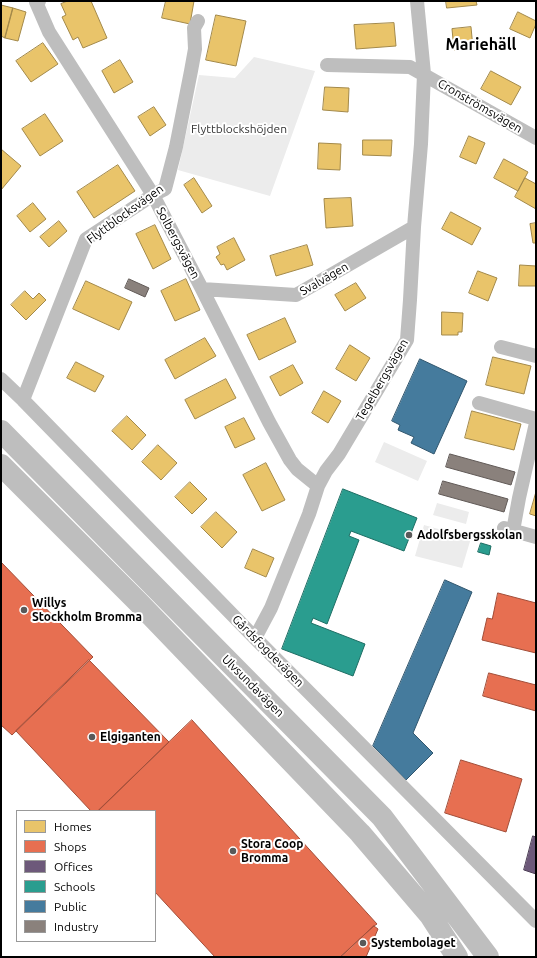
<!DOCTYPE html>
<html>
<head>
<meta charset="utf-8">
<style>
  body { margin:0 }
  #map { position:relative; width:537px; height:958px; overflow:hidden; background:#fff; font-family:Ubuntu,sans-serif }
  canvas { display:block }
  .frame { position:absolute; inset:0; border:2px solid #000; pointer-events:none }
  .legend { position:absolute; left:16px; top:810px; width:140px; height:132px; box-sizing:border-box; background:#fff; border:1px solid #999; margin:0; padding:5px 7px; list-style:none; font-size:12px; color:#000 }
  .legend li { display:flex; align-items:center; gap:8px; height:20px }
  .legend b { width:20px; border:1px solid #999 }
</style>
</head>
<body>
<div id="map">
<canvas width="537" height="958"></canvas>
<div class="frame"></div>
<ul class="legend">
<li><b style="height:11px;background:#e9c46a"></b>Homes</li>
<li><b style="height:11px;background:#e76f51"></b>Shops</li>
<li><b style="height:11px;background:#6d597a"></b>Offices</li>
<li><b style="height:11px;background:#2a9d8f"></b>Schools</li>
<li><b style="height:11px;background:#457b9d"></b>Public</li>
<li><b style="height:11px;background:#8a817c"></b>Industry</li>
</ul>
</div>
<script>
const c = document.querySelector('canvas').getContext('2d');
c.lineJoin = 'round';
function paint(path, color) { c.fillStyle = color; c.fill(path, 'evenodd'); }
function strokePath(path, color, width, dash) { c.strokeStyle = color; c.lineWidth = width; c.lineCap = dash ? 'butt' : 'round'; c.setLineDash(dash || []); c.stroke(path); }
function write(font, color, halo, rows, align = 'center') {
  c.font = font + ' Ubuntu,sans-serif'; c.lineWidth = 4; c.setLineDash([]); c.textBaseline = 'middle'; c.strokeStyle = halo; c.fillStyle = color; for (const [text, x, y, turn = 0] of rows) {
    c.save(); c.translate(x, y); c.rotate((+turn || 0) * Math.PI / 180); c.textAlign = isNaN(turn) ? turn : align; if (halo) c.strokeText(text, 0, 0); c.fillText(text, 0, 0); c.restore();
  }
}
const green = new Path2D(`
  M 254,57 L 315,71 L 270,196 L 178,170 L 199,75 L 235,78 Z
  M 384,442 L 427,461 L 418,481 L 375,462 Z
  M 437,503 L 469,512 L 466,524 L 433,515 Z
  M 424,525 L 471,538 L 462,568 L 415,556 Z`);
const homes = new Path2D(`
  M 68,1 L 91,1 L 107,38 L 83,48 L 78,37 L 73,40 L 62,17 L 66,15 L 61,4 Z
  M 166,1 L 194,1 L 190,24 L 162,18 Z
  M 446,1 L 476,1 L 477,5 L 447,8 Z
  M 1,5 L 13,8 L 5,38 L 1,36 Z
  M 13,8 L 26,12 L 18,41 L 5,38 Z
  M 518,12 L 536,21 L 536,24 L 530,38 L 510,29 Z
  M 216,15 L 246,21 L 236,66 L 206,60 Z
  M 394,23 L 396,46 L 356,49 L 354,25 Z
  M 471,27 L 473,48 L 454,50 L 452,29 Z
  M 43,43 L 58,64 L 31,82 L 16,61 Z
  M 120,60 L 133,82 L 114,93 L 102,71 Z
  M 491,71 L 521,87 L 511,105 L 481,89 Z
  M 325,87 L 349,88 L 348,112 L 323,110 Z
  M 154,107 L 166,125 L 150,136 L 138,117 Z
  M 45,114 L 63,141 L 40,156 L 22,129 Z
  M 469,136 L 485,143 L 476,164 L 460,157 Z
  M 363,140 L 392,140 L 391,156 L 363,155 Z
  M 319,143 L 341,144 L 340,170 L 318,169 Z
  M 1,149 L 21,166 L 1,190 Z
  M 504,159 L 528,172 L 518,191 L 494,178 Z
  M 118,165 L 135,191 L 94,218 L 77,192 Z
  M 194,178 L 212,206 L 202,213 L 184,185 Z
  M 525,178 L 536,184 L 536,209 L 515,197 Z
  M 351,198 L 353,226 L 326,228 L 324,199 Z
  M 33,203 L 46,219 L 30,232 L 17,216 Z
  M 451,212 L 481,228 L 472,245 L 442,229 Z
  M 59,221 L 67,231 L 49,247 L 40,237 Z
  M 536,223 L 536,243 L 533,243 L 530,224 Z
  M 155,225 L 171,259 L 153,269 L 136,234 Z
  M 234,238 L 245,260 L 227,270 L 224,264 L 221,265 L 216,257 L 220,254 L 217,247 Z
  M 307,245 L 313,265 L 276,276 L 270,256 Z
  M 520,265 L 536,266 L 536,286 L 519,286 Z
  M 478,271 L 497,278 L 488,301 L 469,293 Z
  M 186,279 L 200,310 L 175,321 L 161,291 Z
  M 86,281 L 132,302 L 119,330 L 73,309 Z
  M 356,283 L 366,298 L 345,311 L 335,295 Z
  M 25,291 L 33,299 L 39,293 L 46,300 L 26,320 L 11,305 Z
  M 442,312 L 463,313 L 462,332 L 458,332 L 458,335 L 442,335 Z
  M 285,318 L 296,342 L 259,360 L 247,335 Z
  M 205,338 L 216,356 L 175,379 L 165,360 Z
  M 350,345 L 370,358 L 356,381 L 336,369 Z
  M 493,357 L 531,366 L 524,394 L 486,385 Z
  M 76,362 L 104,376 L 95,392 L 67,378 Z
  M 293,365 L 303,383 L 280,396 L 270,377 Z
  M 226,379 L 236,398 L 195,419 L 185,400 Z
  M 324,391 L 341,401 L 328,423 L 312,413 Z
  M 472,411 L 521,424 L 514,450 L 465,438 Z
  M 127,416 L 146,435 L 132,450 L 112,431 Z
  M 244,418 L 255,439 L 235,448 L 225,427 Z
  M 158,445 L 177,463 L 161,480 L 142,462 Z
  M 266,463 L 285,500 L 262,511 L 243,475 Z
  M 190,482 L 207,499 L 192,514 L 175,497 Z
  M 536,492 L 536,516 L 530,514 Z
  M 216,512 L 237,532 L 222,548 L 201,527 Z
  M 253,549 L 274,558 L 266,577 L 245,568 Z`);
const shops = new Path2D(`
  M 1,562 L 93,657 L 12,735 L 1,725 Z
  M 498,593 L 536,603 L 536,653 L 482,640 L 487,618 L 492,619 Z
  M 89,660 L 169,742 L 98,811 L 91,811 L 16,731 Z
  M 489,673 L 536,685 L 536,711 L 483,696 Z
  M 192,720 L 377,924 L 374,926 L 340,957 L 215,957 L 155,892 L 155,811 L 98,811 Z
  M 461,760 L 522,779 L 506,832 L 445,813 Z
  M 374,926 L 378,929 L 366,957 L 341,957 Z`);
const offices = new Path2D(`
  M 533,836 L 536,837 L 536,874 L 524,870 Z`);
const schools = new Path2D(`
  M 343,489 L 417,518 L 404,551 L 351,531 L 349,536 L 359,540 L 327,624 L 313,618 L 311,623 L 365,644 L 353,676 L 282,649 Z
  M 481,543 L 491,546 L 489,555 L 478,552 Z`);
const public = new Path2D(`
  M 420,359 L 467,381 L 434,454 L 411,443 L 414,437 L 398,430 L 400,425 L 392,421 Z
  M 445,580 L 472,592 L 413,733 L 433,753 L 406,780 L 373,746 Z`);
const industry = new Path2D(`
  M 129,279 L 149,288 L 145,297 L 125,288 Z
  M 450,454 L 515,472 L 511,485 L 446,467 Z
  M 443,481 L 508,499 L 504,512 L 439,494 Z`);
const minor = new Path2D(`
  M 39,1 L 36,2 L 49,32 L 153,195 L 202,289 L 269,422 L 290,460 L 297,469 L 318,486
  M 327,65 L 410,67 L 536,138
  M 202,289 L 296,295 L 414,227
  M 501,347 L 536,356
  M 1,379 L 23,400 L 255,638 L 536,921
  M 23,400 L 86,239 L 153,195 L 165,189 L 176,147 L 191,71 L 195,49 L 194,28 L 198,21
  M 479,403 L 536,419
  M 504,528 L 536,537
  M 513,531 L 519,498 L 536,423
  M 255,638 L 271,608 L 309,514 L 318,486 L 326,471 L 339,454 L 407,340 L 410,300 L 414,227 L 421,144 L 424,74 L 417,1`);
const primary = new Path2D(`
  M 1,431 L 382,817 L 488,957
  M 1,465 L 138,602 L 360,833 L 430,915 L 457,957`);
const markers = [
  [409,535,4,"#595959"],
  [24,610,4,"#595959"],
  [92,737,4,"#595959"],
  [233,851,4,"#595959"],
  [363,943,4,"#595959"]
];
const streetNames = [
  ["Cronströmsvägen",480,106,30],
  ["Flyttblocksvägen",125,214,-36],
  ["Solbergsvägen",178,243,62],
  ["Svalvägen",324,279,-30],
  ["Tegelbergsvägen",382,380,-60],
  ["Gårdsfogdevägen",268,651,45],
  ["Ulvsundavägen",253,686,45]
];
const parkNames = [
  ["Flyttblockshöjden",239,129]
];
const poiNames = [
  ["Adolfsbergsskolan",417,535],
  ["Willys",32,603],
  ["Stockholm Bromma",32,617],
  ["Elgiganten",100,737],
  ["Stora Coop",241,844],
  ["Bromma",241,858],
  ["Systembolaget",371,943]
];
const districtNames = [
  ["Mariehäll",481,45]
];
paint(green, '#ececec');
paint(homes, '#e9c46a');
strokePath(homes, '#a3894a', 1);
paint(shops, '#e76f51');
strokePath(shops, '#a24e39', 1);
paint(offices, '#6d597a');
strokePath(offices, '#4c3e55', 1);
paint(schools, '#2a9d8f');
strokePath(schools, '#1d6e64', 1);
paint(public, '#457b9d');
strokePath(public, '#30566e', 1);
paint(industry, '#8a817c');
strokePath(industry, '#615a57', 1);
strokePath(minor, '#bebebe', 14);
strokePath(primary, '#bebebe', 22);
for (const [x, y, r, color] of markers) { const dot = new Path2D(); dot.arc(x, y, r, 0, 2 * Math.PI); c.fillStyle = color; c.fill(dot); strokePath(dot, '#fff', 1.5); }
write('12px', '#000', '#fff', streetNames);
write('12px', '#333', '#fff', parkNames);
write('bold 12px', '#000', '#fff', poiNames, 'left');
write('bold 16px', '#000', '#fff', districtNames);
</script>
</body>
</html>
